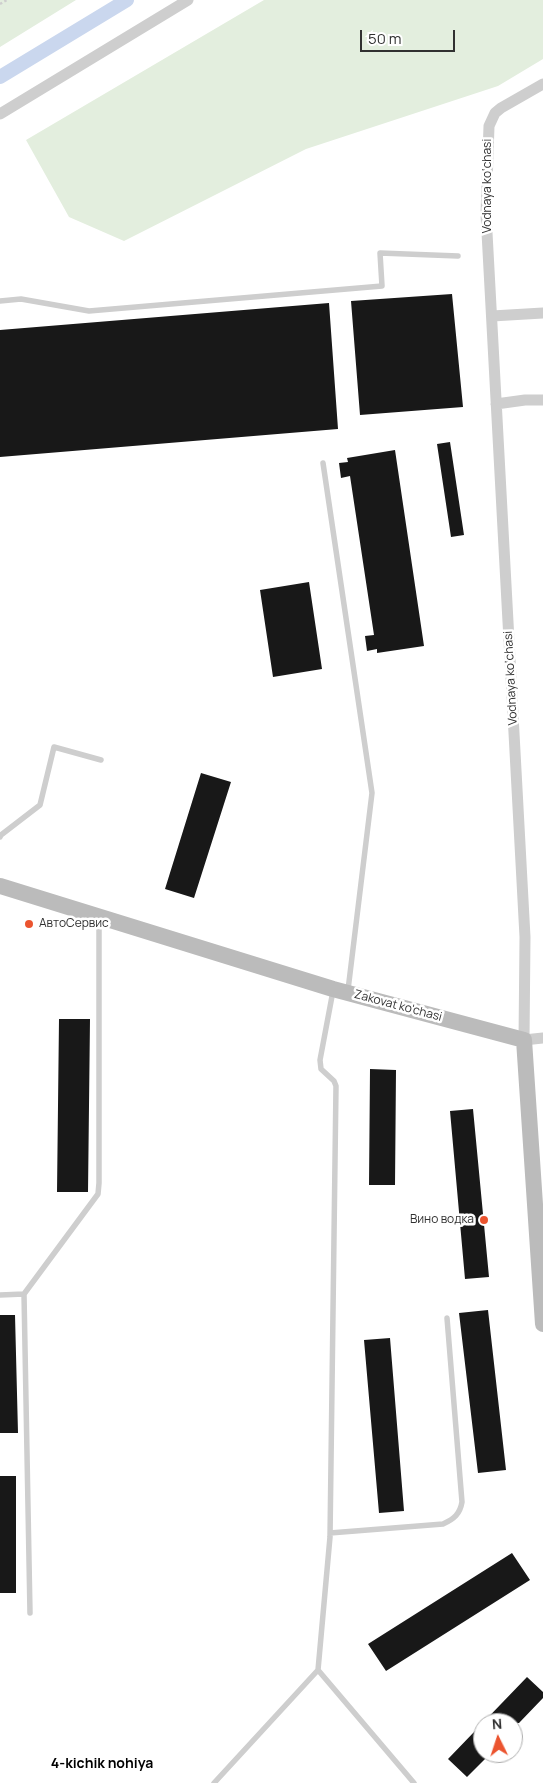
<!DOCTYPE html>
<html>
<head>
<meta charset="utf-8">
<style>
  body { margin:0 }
  #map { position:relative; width:543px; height:1783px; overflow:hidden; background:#fff; font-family:Manrope,sans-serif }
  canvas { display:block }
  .north { position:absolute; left:473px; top:1713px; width:50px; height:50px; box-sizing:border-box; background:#fff; border:1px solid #adadad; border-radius:50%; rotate:356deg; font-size:14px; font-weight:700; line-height:20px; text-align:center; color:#313131 }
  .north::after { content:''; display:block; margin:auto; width:18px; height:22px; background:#eb542f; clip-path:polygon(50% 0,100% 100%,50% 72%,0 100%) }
  .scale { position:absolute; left:360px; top:30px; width:95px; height:22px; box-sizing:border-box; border:2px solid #313131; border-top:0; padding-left:6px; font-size:15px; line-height:18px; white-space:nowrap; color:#313131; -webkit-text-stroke:4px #fff; paint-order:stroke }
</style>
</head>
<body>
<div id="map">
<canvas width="543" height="1783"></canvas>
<div class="north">N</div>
<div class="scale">50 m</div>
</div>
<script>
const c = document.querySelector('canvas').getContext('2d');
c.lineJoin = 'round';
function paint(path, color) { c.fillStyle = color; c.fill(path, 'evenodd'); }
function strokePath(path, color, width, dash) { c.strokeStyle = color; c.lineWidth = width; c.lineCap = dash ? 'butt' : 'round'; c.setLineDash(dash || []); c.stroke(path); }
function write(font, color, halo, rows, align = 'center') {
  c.font = font + ' Manrope,sans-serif'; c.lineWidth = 5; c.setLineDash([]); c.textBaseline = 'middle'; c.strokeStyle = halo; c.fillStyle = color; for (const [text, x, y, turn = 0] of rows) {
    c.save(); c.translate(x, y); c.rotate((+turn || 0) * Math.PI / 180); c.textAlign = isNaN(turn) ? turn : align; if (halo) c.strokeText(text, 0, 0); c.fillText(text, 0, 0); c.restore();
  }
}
const green = new Path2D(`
  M 0,0 L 76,0 L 0,47 Z
  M 264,0 L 543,0 L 543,59 L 498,86 L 306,149 L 124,241 L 69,217 L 26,140 Z`);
const canal = new Path2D(`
  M 0,77 L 127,0`);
const building = new Path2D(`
  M 452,294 L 463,407 L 360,415 L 351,301 Z
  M 329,303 L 338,429 L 0,457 L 0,330 Z
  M 450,442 L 464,535 L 451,537 L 437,444 Z
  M 395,450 L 424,646 L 377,653 L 377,649 L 367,651 L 365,636 L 374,635 L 350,476 L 341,478 L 339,463 L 348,462 L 347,458 Z
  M 309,582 L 322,669 L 273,677 L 260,590 Z
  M 201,773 L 231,782 L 194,898 L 165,889 Z
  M 59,1019 L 90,1019 L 88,1192 L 57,1192 Z
  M 370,1069 L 396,1070 L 395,1185 L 369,1185 Z
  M 473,1109 L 489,1277 L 465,1279 L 450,1111 Z
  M 488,1310 L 506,1470 L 478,1473 L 459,1313 Z
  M 0,1315 L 15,1315 L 18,1433 L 0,1433 Z
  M 390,1338 L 404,1511 L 379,1513 L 364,1340 Z
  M 0,1476 L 16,1476 L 16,1593 L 0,1593 Z
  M 512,1553 L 530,1580 L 386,1671 L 368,1644 Z
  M 527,1677 L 543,1692 L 543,1698 L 519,1723 L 483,1723 L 483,1753 L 491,1753 L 467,1777 L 448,1759 Z`);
const path = new Path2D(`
  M 0,4 L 7,0`);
const service = new Path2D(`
  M 0,301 L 21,299 L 89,311 L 382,286 L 380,253 L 458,256
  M 323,463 L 372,793 L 348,990
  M 0,837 L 1,835 L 40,805 L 54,747 L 101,760
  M 0,1295 L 24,1294
  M 330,1533 L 443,1524 C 454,1519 460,1514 462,1502 L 447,1318
  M 30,1613 L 24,1294 L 98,1194 L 99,1183 L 99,919
  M 318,1670 L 414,1783
  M 214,1783 L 318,1670 L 330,1537 L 336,1086 L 334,1081 L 321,1069 L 320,1060 L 333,991`);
const minor = new Path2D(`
  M 543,84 L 501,108 L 495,113 L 489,126 L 486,214 L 525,937 L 524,1040 L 543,1038
  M 0,114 L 188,0
  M 492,316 L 543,313
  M 496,404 L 525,400 L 543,400`);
const secondary = new Path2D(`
  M 0,886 L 333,989 L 524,1040 L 543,1324`);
const markers = [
  [29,924,5,"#eb542f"],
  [484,1220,5,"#eb542f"]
];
const streetNames = [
  ["Vodnaya ko‘chasi",488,186,-90],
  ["Vodnaya ko‘chasi",511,678,-93],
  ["Zakovat ko'chasi",398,1006,15]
];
const poiNames = [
  ["АвтоСервис",39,924],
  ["Вино водка",474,1220,"right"]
];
const neighbourhoodNames = [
  ["4-kichik nohiya",102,1764]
];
paint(green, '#e3eede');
strokePath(canal, '#cad7ee', 14);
paint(building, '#181818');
strokePath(path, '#cecece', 2.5, [2.5, 2.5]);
strokePath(service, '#cecece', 5.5);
strokePath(minor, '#cecece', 11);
strokePath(secondary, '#bbb', 16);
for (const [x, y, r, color] of markers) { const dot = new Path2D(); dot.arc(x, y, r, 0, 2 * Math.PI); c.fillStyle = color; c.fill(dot); strokePath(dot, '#fff', 2); }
write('12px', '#313131', '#fff', streetNames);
write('12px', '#313131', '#fff', poiNames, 'left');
write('bold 14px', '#000', '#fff', neighbourhoodNames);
</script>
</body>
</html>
